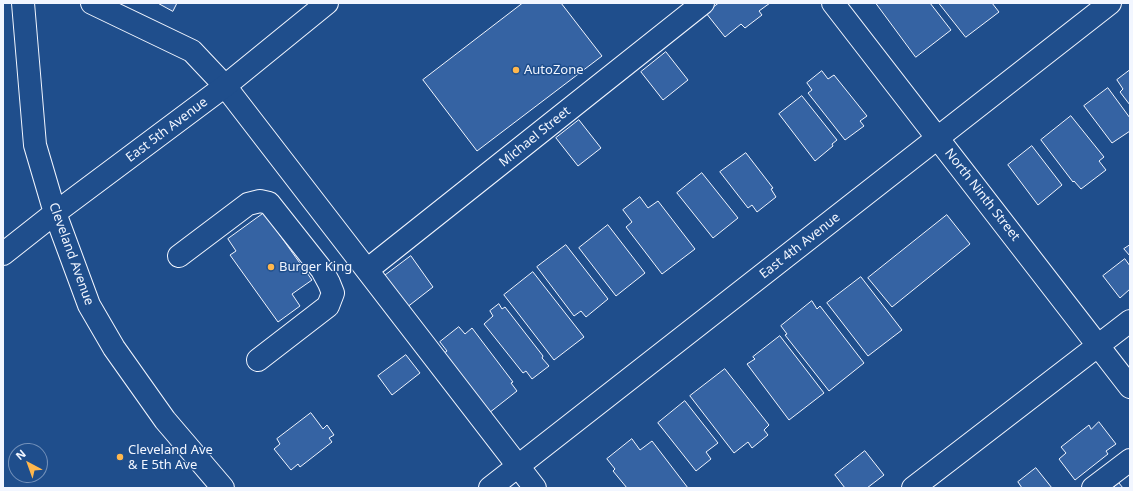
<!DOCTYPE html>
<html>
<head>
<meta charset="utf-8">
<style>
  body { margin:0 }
  #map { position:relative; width:1133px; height:491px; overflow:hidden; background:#1f4e8c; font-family:"Noto Sans",sans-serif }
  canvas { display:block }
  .frame { position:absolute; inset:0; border:4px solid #f2f6ff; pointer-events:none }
  .north { position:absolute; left:8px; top:443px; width:40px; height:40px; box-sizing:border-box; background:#1f4e8c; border:1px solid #7391ba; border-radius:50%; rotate:319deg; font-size:11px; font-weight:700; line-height:16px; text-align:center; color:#f2f6ff }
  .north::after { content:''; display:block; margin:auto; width:14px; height:18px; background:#ffb74d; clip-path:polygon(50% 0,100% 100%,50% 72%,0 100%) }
</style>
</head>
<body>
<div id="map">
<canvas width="1133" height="491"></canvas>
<div class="frame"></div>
<div class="north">N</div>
</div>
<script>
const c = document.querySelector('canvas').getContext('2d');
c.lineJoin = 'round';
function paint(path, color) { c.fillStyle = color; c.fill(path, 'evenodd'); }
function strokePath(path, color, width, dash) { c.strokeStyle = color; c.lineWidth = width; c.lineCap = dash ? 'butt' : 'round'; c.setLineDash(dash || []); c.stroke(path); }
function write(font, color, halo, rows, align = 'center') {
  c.font = font + ' "Noto Sans",sans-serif'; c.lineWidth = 3; c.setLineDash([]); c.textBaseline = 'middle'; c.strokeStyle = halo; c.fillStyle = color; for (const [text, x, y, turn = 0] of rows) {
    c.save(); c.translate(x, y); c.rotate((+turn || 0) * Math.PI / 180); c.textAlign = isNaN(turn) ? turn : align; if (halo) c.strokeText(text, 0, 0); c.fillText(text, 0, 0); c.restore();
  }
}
const building = new Path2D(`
  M 158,3 L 177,3 L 173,11 Z
  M 523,3 L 561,3 L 602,56 L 477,151 L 423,80 Z
  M 719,3 L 770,3 L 759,11 L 762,15 L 745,28 L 741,24 L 725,37 L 706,13 Z
  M 876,3 L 930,3 L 951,30 L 916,57 Z
  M 939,3 L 992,3 L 999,12 L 966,37 Z
  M 666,52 L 688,80 L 663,100 L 641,72 Z
  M 1130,70 L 1130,105 L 1120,92 L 1123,89 L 1117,80 Z
  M 822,71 L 828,79 L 834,75 L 867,116 L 860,121 L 864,126 L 845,140 L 808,93 L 812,90 L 807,83 Z
  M 1108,88 L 1130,118 L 1130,131 L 1112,143 L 1084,106 Z
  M 802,96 L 837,140 L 832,144 L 833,146 L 815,161 L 779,114 Z
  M 1071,116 L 1104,157 L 1099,161 L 1106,170 L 1081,189 L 1074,181 L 1073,182 L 1041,140 Z
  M 579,120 L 601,148 L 578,166 L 556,138 Z
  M 1032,146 L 1062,185 L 1038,205 L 1008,165 Z
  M 746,153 L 773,188 L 771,189 L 776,197 L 757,212 L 752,205 L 748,208 L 720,172 Z
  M 702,173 L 738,218 L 713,238 L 677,193 Z
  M 640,197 L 648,208 L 658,201 L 695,249 L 662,274 L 626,227 L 632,222 L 623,210 Z
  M 264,213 L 312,280 L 292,294 L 300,306 L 278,322 L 230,255 L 236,251 L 228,239 Z
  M 947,215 L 970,244 L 892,307 L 868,278 Z
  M 608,225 L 645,273 L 616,296 L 579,248 Z
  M 566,245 L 608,299 L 586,317 L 581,311 L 574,316 L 537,267 Z
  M 1130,245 L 1130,256 L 1124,249 Z
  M 411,256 L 433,287 L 406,308 L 383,277 Z
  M 1125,259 L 1130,266 L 1130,289 L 1120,298 L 1103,276 Z
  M 533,272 L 584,337 L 554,360 L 504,295 Z
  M 861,277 L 902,330 L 868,356 L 827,303 Z
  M 812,301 L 817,309 L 820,306 L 864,363 L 829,391 L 785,335 L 787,334 L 781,326 Z
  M 499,304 L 502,309 L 505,307 L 543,356 L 542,358 L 549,366 L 532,379 L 526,371 L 523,373 L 484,324 L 493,316 L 490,311 Z
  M 459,327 L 465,334 L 472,328 L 513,382 L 511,383 L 517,391 L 489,413 L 440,356 L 447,351 L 440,342 Z
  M 780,336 L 824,393 L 789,420 L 747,364 L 755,359 L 753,357 Z
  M 406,355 L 420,373 L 392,395 L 378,376 Z
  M 725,369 L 769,425 L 764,430 L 768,435 L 752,448 L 748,442 L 734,453 L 690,396 Z
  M 685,401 L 718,443 L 706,452 L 711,459 L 696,471 L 658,423 Z
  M 311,413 L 323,429 L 327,425 L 334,435 L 329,438 L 332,442 L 300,467 L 298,464 L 291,470 L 274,449 L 280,444 L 277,439 Z
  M 1099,422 L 1116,444 L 1106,451 L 1108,454 L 1075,480 L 1059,459 L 1066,453 L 1061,447 L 1089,425 L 1091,429 Z
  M 632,439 L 640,450 L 652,441 L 688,488 L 627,488 L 613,471 L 615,469 L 607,459 Z
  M 865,451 L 884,475 L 867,488 L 845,488 L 835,475 Z
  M 1036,468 L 1052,488 L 1022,488 L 1018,482 Z
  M 1119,483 L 1123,488 L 1113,488 Z`);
const minor = new Path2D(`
  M 92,3 L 192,51 L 225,86 L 535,488
  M 833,3 L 1130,387
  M 179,256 L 248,204 L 260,201 L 269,203 L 322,270 L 329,283 L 333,293 L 328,306 L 258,360
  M 367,270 L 703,3
  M 490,488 L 1110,3
  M 913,488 L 1130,321
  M 1093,488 L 1130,460`);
const major = new Path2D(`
  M 23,3 L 35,145 L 55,213 L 89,305 L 114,348 L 165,420 L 223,488
  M 3,254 L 55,213 L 225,86 L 327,3`);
const markers = [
  [516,70,4,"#ffb74d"],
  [271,267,4,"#ffb74d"],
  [120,457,4,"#ffb74d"]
];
const poiNames = [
  ["AutoZone",524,70],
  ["Burger King",279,267],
  ["Cleveland Ave",128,450],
  ["& E 5th Ave",128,465]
];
const streetNames = [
  ["East 5th Avenue",167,130,-37],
  ["Michael Street",535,137,-39],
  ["North Ninth Street",982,195,52],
  ["East 4th Avenue",800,246,-38],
  ["Cleveland Avenue",71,254,70]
];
paint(building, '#3563a3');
strokePath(building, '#f2f6ff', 1);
strokePath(minor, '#f2f6ff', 24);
strokePath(major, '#f2f6ff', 24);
strokePath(minor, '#1f4e8c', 22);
strokePath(major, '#1f4e8c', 22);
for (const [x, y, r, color] of markers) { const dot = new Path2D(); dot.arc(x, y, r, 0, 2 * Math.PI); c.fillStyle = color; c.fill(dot); strokePath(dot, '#1f4e8c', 1.5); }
write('13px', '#f2f6ff', '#1f4e8c', poiNames, 'left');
write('13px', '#f2f6ff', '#1f4e8c', streetNames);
</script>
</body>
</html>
